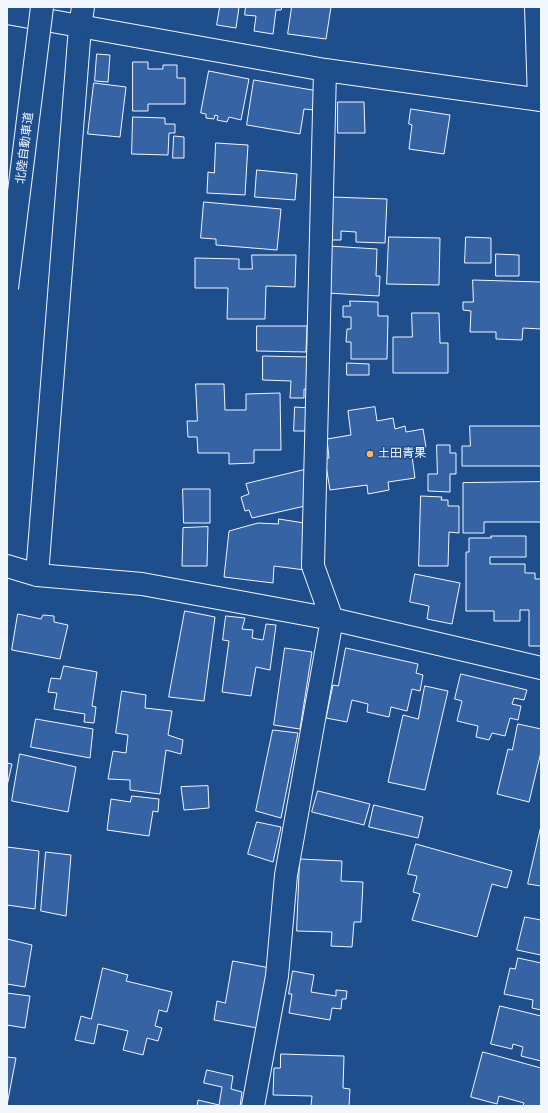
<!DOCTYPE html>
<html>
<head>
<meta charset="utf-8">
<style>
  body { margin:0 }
  #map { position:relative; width:548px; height:1113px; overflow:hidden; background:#1f4e8c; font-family:"Fira Sans Condensed",sans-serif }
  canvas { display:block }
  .frame { position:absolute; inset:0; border:8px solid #f2f6ff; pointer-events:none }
</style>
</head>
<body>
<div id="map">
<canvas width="548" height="1113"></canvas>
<div class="frame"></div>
</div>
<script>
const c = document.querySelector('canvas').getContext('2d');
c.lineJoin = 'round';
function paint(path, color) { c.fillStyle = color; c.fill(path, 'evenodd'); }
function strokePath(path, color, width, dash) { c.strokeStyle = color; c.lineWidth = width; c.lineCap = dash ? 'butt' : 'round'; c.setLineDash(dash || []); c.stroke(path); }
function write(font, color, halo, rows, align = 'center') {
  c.font = font + ' "Fira Sans Condensed","Noto Sans JP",sans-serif'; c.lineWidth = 3; c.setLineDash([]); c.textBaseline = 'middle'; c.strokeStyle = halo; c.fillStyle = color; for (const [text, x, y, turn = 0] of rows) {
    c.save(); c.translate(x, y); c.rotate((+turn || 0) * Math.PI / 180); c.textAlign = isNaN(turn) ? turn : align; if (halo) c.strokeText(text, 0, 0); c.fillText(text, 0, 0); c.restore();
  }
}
const building = new Path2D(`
  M 220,7 L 239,7 L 236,28 L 217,25 Z
  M 246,7 L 282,7 L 281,10 L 276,10 L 273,34 L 254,31 L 256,16 L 245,15 Z
  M 292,7 L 331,7 L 326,39 L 288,34 Z
  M 97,54 L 110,55 L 108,82 L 95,81 Z
  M 133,62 L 148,62 L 148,69 L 163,69 L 163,65 L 177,65 L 177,78 L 185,78 L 185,104 L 148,104 L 148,111 L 133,111 Z
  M 209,71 L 249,79 L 241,120 L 229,117 L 227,122 L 217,120 L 218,116 L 215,115 L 214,119 L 206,118 L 206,114 L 201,113 Z
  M 254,80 L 318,91 L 314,110 L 304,109 L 300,134 L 247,125 Z
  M 94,83 L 126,87 L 120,137 L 88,134 Z
  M 338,102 L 364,102 L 365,133 L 338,133 Z
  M 411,109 L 450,115 L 444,154 L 409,149 L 412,125 L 409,124 Z
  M 133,117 L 165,118 L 165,124 L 175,124 L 175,133 L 169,133 L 168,155 L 132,154 Z
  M 174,136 L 184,137 L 184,158 L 173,158 Z
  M 216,143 L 248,145 L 245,195 L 207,193 L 208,172 L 214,173 Z
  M 257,170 L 297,174 L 295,200 L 255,197 Z
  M 332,197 L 387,199 L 385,243 L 356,242 L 356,232 L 341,231 L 341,240 L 331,240 Z
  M 204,202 L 281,209 L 277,250 L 216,245 L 216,239 L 201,238 Z
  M 389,237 L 440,238 L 439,285 L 387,284 Z
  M 466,237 L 491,238 L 491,263 L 465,263 Z
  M 329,246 L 377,249 L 376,276 L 380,276 L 379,296 L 327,293 Z
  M 496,254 L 519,255 L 519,276 L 496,276 Z
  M 252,255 L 296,255 L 295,287 L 266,286 L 265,319 L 227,319 L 228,288 L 195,288 L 195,258 L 239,259 L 239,269 L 252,269 Z
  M 473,280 L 541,282 L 541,329 L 523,328 L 522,340 L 496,339 L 496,332 L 470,332 L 471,311 L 463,310 L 463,302 L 473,302 Z
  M 350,301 L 378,302 L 378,316 L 388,316 L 387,359 L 351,359 L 351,342 L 346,342 L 347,329 L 351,329 L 351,317 L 343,317 L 343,306 L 350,306 Z
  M 412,313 L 439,313 L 440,343 L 448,343 L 448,373 L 393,373 L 393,337 L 412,337 Z
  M 257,326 L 307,326 L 306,352 L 257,351 Z
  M 263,356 L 310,357 L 309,390 L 304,389 L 304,398 L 290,398 L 291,381 L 263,380 Z
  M 347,363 L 369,364 L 369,375 L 347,375 Z
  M 196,384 L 224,384 L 225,410 L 246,410 L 246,394 L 280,393 L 281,450 L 254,450 L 254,463 L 229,464 L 229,453 L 198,453 L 197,437 L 188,437 L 187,421 L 197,421 Z
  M 295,407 L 309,408 L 309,431 L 294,431 Z
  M 375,407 L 377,421 L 393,418 L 395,429 L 405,426 L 406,432 L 423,429 L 426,447 L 411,449 L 415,478 L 388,482 L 389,490 L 368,494 L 367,485 L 330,490 L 325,459 L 329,458 L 327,439 L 351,435 L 348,411 Z
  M 470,426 L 541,426 L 541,466 L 462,466 L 462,446 L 470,446 Z
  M 437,445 L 450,445 L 450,453 L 456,453 L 456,474 L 450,474 L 450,492 L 428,491 L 428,474 L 437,474 Z
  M 304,470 L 309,498 L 305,506 L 252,518 L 249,510 L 245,511 L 241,497 L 249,494 L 246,484 Z
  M 541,482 L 541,522 L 484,522 L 484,533 L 463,533 L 463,483 Z
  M 183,489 L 210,489 L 210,523 L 184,523 Z
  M 421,496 L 442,497 L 441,500 L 448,500 L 448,506 L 459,506 L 459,533 L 449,532 L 448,566 L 419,566 Z
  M 279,519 L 310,524 L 305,570 L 274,566 L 273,583 L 224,577 L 229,531 L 258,523 L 278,524 Z
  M 208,527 L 207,566 L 182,566 L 183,528 Z
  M 491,536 L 526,536 L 526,557 L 490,557 L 490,564 L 525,564 L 525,573 L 535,573 L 535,579 L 541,579 L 541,646 L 529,646 L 529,610 L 520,610 L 520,621 L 494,621 L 494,611 L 466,611 L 466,552 L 469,552 L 469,538 L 491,538 Z
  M 415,574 L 460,583 L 452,624 L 427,619 L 429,606 L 410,602 Z
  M 185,611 L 215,617 L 204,701 L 169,697 Z
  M 18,614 L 41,619 L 43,615 L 54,616 L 54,622 L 68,625 L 60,659 L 12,650 Z
  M 226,616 L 245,618 L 242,629 L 253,630 L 252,638 L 263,640 L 266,624 L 276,625 L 270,670 L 256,667 L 251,696 L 222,692 L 229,641 L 223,640 Z
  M 285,648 L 312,652 L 300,729 L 274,725 Z
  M 346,648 L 418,664 L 416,673 L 423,675 L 420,691 L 412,689 L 407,711 L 391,707 L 389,717 L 367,712 L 368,704 L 352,700 L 347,722 L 326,718 L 333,685 L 338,686 Z
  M 64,666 L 97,672 L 92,706 L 96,707 L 94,723 L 84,722 L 85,714 L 54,709 L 57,693 L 48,692 L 51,678 L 60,679 Z
  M 461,674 L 527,690 L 524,700 L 514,698 L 512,704 L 521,706 L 518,720 L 510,718 L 505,736 L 492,733 L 489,740 L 476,737 L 478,726 L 457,721 L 462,701 L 455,699 Z
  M 425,686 L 448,691 L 425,790 L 388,782 L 403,715 L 418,719 Z
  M 122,691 L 146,695 L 145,708 L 172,711 L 168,735 L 183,740 L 181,754 L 166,750 L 160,794 L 130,790 L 130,780 L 108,779 L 113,751 L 126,753 L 128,735 L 116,733 Z
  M 36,719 L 93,729 L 90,758 L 31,747 Z
  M 518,724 L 541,729 L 541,752 L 529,802 L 497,794 L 508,749 L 512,750 Z
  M 273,730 L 298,733 L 281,818 L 256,811 Z
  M 20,754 L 76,767 L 68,812 L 12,801 Z
  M 7,763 L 12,764 L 7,786 Z
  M 208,786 L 209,808 L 184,810 L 181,787 Z
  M 318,791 L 370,804 L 364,825 L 312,812 Z
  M 132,796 L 159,799 L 158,812 L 153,811 L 149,836 L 107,830 L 111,799 L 130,802 Z
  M 374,805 L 423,817 L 418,838 L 369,827 Z
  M 257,822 L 281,827 L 273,862 L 248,854 Z
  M 541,826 L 541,886 L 528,884 Z
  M 416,844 L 512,871 L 507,888 L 492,884 L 477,937 L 412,920 L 420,894 L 413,892 L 417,876 L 408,874 Z
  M 7,847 L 39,851 L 35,909 L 7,905 Z
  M 46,852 L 71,855 L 66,916 L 41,911 Z
  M 300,859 L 342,861 L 341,881 L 363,882 L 361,922 L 354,922 L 352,947 L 331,946 L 332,932 L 297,931 Z
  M 525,917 L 541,920 L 541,955 L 517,950 Z
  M 7,939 L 32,945 L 25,987 L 7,984 Z
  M 518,958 L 541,963 L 541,1010 L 532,1008 L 533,1000 L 504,994 L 510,968 L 515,969 Z
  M 233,961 L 270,968 L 257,1028 L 214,1020 L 217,1001 L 225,1003 Z
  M 103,968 L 128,975 L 126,981 L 172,992 L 167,1012 L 159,1010 L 155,1026 L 162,1028 L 158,1041 L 147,1038 L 143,1055 L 123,1050 L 128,1031 L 98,1024 L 94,1044 L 75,1040 L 81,1016 L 91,1019 Z
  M 293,971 L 314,975 L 311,992 L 336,996 L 336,990 L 347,991 L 346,999 L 342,999 L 341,1009 L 332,1008 L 330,1020 L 289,1013 L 292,994 L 289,994 Z
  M 7,993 L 30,996 L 25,1028 L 7,1025 Z
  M 500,1006 L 541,1016 L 541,1061 L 521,1056 L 523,1047 L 513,1044 L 512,1049 L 491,1044 Z
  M 483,1052 L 541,1068 L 541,1106 L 523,1106 L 524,1103 L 499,1096 L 497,1104 L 471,1097 Z
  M 281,1054 L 344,1056 L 343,1088 L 350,1089 L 349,1106 L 311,1106 L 312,1096 L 273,1095 L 274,1068 L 280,1068 Z
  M 7,1057 L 16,1058 L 7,1105 Z
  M 207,1070 L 233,1076 L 231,1089 L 242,1092 L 240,1106 L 197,1106 L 198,1100 L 219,1105 L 222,1087 L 204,1083 Z`);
const minor = new Path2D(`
  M 536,7 L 539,100
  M 7,13 L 325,70 L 541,100
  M 7,566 L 37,575 L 142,584 L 332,619 L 541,668
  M 37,575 L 80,27
  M 253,1106 L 277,976 L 286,875 L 332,619 L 313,566 L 325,70`);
const tertiary = new Path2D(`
  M 80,27 L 83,7`);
const motorwayBridge = new Path2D(`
  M 7,288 L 42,7`);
const markers = [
  [370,454,4,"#ffb74d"]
];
const streetNames = [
  ["北陸自動車道",25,148,-83]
];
const poiNames = [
  ["土田青果",378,454]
];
paint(building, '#3563a3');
strokePath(building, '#f2f6ff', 1);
strokePath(minor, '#f2f6ff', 24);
strokePath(tertiary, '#f2f6ff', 24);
strokePath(minor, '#1f4e8c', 22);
strokePath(tertiary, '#1f4e8c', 22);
strokePath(motorwayBridge, '#f2f6ff', 24, []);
strokePath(motorwayBridge, '#1f4e8c', 22);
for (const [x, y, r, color] of markers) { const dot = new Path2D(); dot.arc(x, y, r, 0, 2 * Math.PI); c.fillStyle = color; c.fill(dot); strokePath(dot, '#1f4e8c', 1.5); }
write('12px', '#f2f6ff', '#1f4e8c', streetNames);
write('12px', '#f2f6ff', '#1f4e8c', poiNames, 'left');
</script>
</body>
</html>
